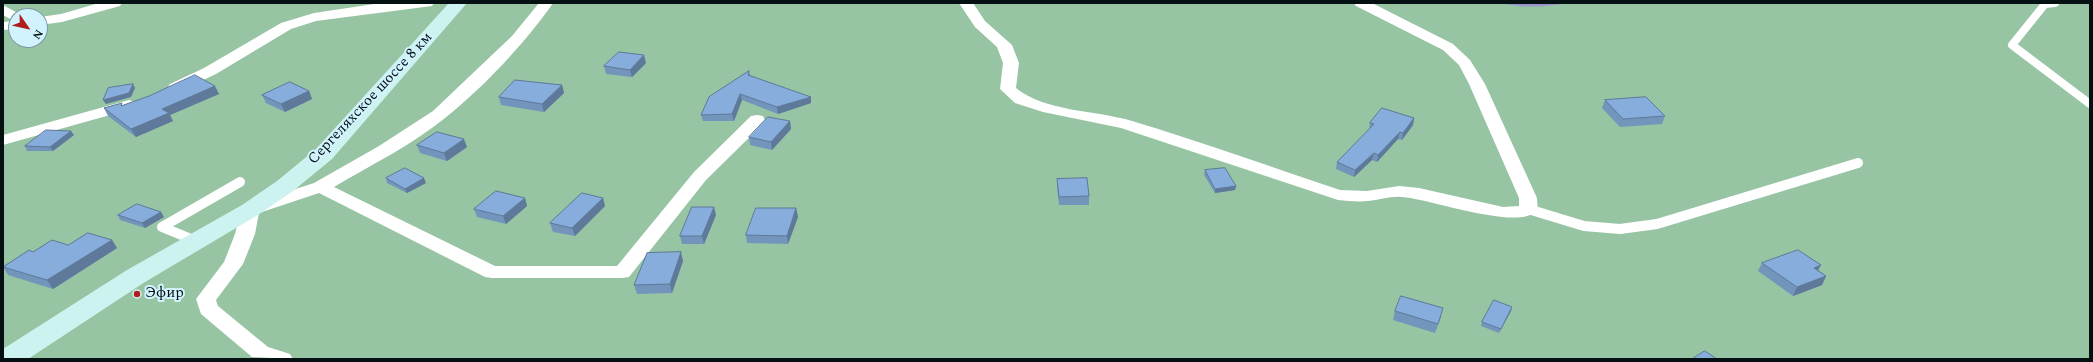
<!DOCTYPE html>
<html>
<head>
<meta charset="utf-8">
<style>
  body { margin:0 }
  #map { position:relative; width:2093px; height:362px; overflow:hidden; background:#c4e6f1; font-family:Spectral,serif }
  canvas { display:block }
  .frame { position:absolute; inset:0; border:4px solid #051013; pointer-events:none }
  .north { position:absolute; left:8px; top:8px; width:40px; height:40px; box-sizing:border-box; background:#d1f3fe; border:1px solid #7f98a0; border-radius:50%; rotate:124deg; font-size:11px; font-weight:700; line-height:16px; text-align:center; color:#051013 }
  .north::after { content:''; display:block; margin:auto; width:14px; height:18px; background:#af1d1d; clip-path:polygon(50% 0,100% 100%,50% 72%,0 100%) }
</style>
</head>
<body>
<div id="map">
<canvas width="2093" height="362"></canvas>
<div class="frame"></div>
<div class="north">N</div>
</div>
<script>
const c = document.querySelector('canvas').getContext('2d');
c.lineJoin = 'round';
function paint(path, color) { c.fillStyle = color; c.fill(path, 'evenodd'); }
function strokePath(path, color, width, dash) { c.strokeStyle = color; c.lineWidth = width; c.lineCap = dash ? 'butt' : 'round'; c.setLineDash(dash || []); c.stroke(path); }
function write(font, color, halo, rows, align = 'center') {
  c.font = font + ' Spectral,serif'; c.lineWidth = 4; c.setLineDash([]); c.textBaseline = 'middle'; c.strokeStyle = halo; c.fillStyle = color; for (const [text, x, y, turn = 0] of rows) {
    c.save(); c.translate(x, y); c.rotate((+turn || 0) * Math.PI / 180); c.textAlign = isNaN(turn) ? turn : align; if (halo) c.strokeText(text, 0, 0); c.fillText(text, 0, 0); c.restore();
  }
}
const green = new Path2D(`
  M 3,3 L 2090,3 L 2090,359 L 3,359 ZM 16,16 L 40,16 L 40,40 L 16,40 Z`);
const water = new Path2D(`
  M 1499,3 L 1568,3 C 1544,7 1523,8 1499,3 Z`);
const serviceFar1 = new Path2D(`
  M 2055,3 L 2045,4 L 2012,45 L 2090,104`);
const service = new Path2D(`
  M 1528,209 L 1584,226 L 1620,229 L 1657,224 L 1858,163
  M 196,241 L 162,227 L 240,182`);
const minor = new Path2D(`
  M 99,3 L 122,3 L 120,6 L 62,22 L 40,25 L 40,17 L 61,14 Z
  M 381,3 L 434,3 L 432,6 L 316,21 L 291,29 L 216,74 L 182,90 L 170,90 L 168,87 L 170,84 L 204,68 L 281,23 L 314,13 Z
  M 539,3 L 553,3 C 526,42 483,88 445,118 C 412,145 371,165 334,187 L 495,266 L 617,266 L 694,172 L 751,116 L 757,115 L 763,116 L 765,120 L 763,124 L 706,180 L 629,277 L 622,278 L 492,278 L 485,277 L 319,193 L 259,213 L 255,234 L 243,264 L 216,300 L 218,306 L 268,347 L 290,354 L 293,359 L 252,357 L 201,314 L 196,299 L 224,262 L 235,234 L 241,210 L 243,206 L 314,183 L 379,146 L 433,111 L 512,36 Z
  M 959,3 L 973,3 L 985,21 L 1012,45 L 1019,63 L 1016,88 C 1045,112 1096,110 1132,121 C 1202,142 1271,167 1340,190 L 1367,191 L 1399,186 L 1419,188 L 1503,207 L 1519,206 L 1519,198 L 1469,84 L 1459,65 L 1443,50 L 1356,6 L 1354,3 L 1372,3 L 1453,44 L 1470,60 L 1485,84 L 1537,198 C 1537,203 1539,209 1535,212 C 1516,230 1430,199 1402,197 C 1391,196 1379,200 1368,201 C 1359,202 1348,201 1338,200 L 1121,128 L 1043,112 L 1015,103 L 1000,89 L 1003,63 L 997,47 L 975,27 Z
  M 3,5 L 23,16 L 16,16 L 16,29 L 3,30 L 3,22 L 14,21 L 3,15 Z
  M 129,100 L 135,102 L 137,105 L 135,108 L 3,145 L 3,135 Z`);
const secondary = new Path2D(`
  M 449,3 L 467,3 L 332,159 L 293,191 L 258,215 L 145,282 L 28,359 L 3,359 L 3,349 L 127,270 L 242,205 L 277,181 L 316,149 Z`);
const wall = new Path2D(`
  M 646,63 L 632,77 L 606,74 L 604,66 Z
  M 749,71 L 750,75 L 811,103 L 778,114 L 742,100 L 734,121 L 703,121 L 701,115 Z
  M 562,85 L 564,93 L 544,112 L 501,105 L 499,97 Z
  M 309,91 L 312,99 L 285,112 L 266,103 L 262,95 Z
  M 219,94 L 170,115 L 173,121 L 136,137 L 108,116 L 104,108 L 123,105 Z
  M 1605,100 L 1665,116 L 1662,124 L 1620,127 L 1602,108 Z
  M 1414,118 L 1413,125 L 1402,140 L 1398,139 L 1377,162 L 1372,160 L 1354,177 L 1336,169 L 1337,162 L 1369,130 L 1370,123 Z
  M 790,121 L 791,129 L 772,150 L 750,145 L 749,137 Z
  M 74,135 L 53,151 L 27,151 L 25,146 Z
  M 417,145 L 467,147 L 447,161 L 420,153 Z
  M 1205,170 L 1236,186 L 1235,190 L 1215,193 L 1204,175 Z
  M 386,178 L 426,183 L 407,193 L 387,183 Z
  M 1057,179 L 1089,196 L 1089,205 L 1059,205 L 1057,187 Z
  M 525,198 L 527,206 L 506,224 L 477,217 L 474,209 Z
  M 603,198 L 605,206 L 575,236 L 553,232 L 550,223 Z
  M 796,208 L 798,217 L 788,244 L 747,243 L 746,235 Z
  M 118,215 L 164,217 L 145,228 L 120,220 Z
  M 716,215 L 704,244 L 682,244 L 680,236 Z
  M 112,240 L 117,248 L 53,289 L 8,275 L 3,267 L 3,266 L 33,252 Z
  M 683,261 L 672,293 L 637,294 L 634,285 Z
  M 1762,263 L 1818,270 L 1826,276 L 1822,285 L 1793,296 L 1758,271 Z
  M 1395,311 L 1441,317 L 1435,333 L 1393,320 Z
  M 1511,311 L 1499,333 L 1481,326 L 1482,322 Z`);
const shadedWall = new Path2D(`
  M 644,55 L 646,63 L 632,77 L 630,70 Z
  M 133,84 L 135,88 L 131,97 L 106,104 L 103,100 Z
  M 562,85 L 564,93 L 544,112 L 542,104 Z
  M 215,86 L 219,94 L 170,115 L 173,121 L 136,137 L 131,129 L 162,109 Z
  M 309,91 L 312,99 L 285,112 L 281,104 Z
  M 740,94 L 742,100 L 734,121 L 732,114 Z
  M 811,97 L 811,103 L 778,114 L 777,107 Z
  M 1414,118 L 1413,125 L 1402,140 L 1403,133 Z
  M 790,121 L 791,129 L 772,150 L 771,142 Z
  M 71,131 L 74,135 L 53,151 L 50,147 Z
  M 1400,132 L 1398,139 L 1377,162 L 1378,155 Z
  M 464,139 L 467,147 L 447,161 L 444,153 Z
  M 1374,153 L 1372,160 L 1354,177 L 1355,170 Z
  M 424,178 L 426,183 L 407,193 L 405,189 Z
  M 1236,186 L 1235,190 L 1215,193 L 1215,189 Z
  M 525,198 L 527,206 L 506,224 L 503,216 Z
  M 603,198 L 605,206 L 575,236 L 572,228 Z
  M 714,207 L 716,215 L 704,244 L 702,236 Z
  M 796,208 L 798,217 L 788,244 L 787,236 Z
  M 161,212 L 164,217 L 145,228 L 142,223 Z
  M 112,240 L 117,248 L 53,289 L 47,280 Z
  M 681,252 L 683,261 L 672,293 L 670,284 Z
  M 1821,265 L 1816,274 L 1814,268 Z
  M 1826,276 L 1822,285 L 1793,296 L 1797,287 Z
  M 1512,307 L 1511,311 L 1499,333 Z`);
const building = new Path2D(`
  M 619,52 L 644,55 L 630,70 L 604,66 Z
  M 749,71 L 748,75 L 811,97 L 777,107 L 740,94 L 732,114 L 701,115 L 709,97 Z
  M 195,75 L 215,86 L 162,109 L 169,113 L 131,129 L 104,108 L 122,103 L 121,106 L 149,96 Z
  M 515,80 L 562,85 L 542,104 L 499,97 Z
  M 290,82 L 309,91 L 281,104 L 262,95 Z
  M 133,84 L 129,93 L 103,100 L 108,88 Z
  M 1646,97 L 1665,116 L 1623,119 L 1605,100 Z
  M 1382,108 L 1414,118 L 1403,133 L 1400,132 L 1378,155 L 1374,153 L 1355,170 L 1337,162 L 1374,124 L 1370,123 Z
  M 768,117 L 790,121 L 771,142 L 749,137 Z
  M 46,130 L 71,131 L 50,147 L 25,146 Z
  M 437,132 L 464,139 L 444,153 L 417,145 Z
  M 405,168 L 424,178 L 405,189 L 386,178 Z
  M 1225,168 L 1236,186 L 1215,189 L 1205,170 Z
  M 1087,178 L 1089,196 L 1059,197 L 1057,179 Z
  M 496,191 L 525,198 L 503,216 L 474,209 Z
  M 582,193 L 603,198 L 572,228 L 550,223 Z
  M 137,204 L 161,212 L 142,223 L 118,215 Z
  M 692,207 L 714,207 L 702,236 L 680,236 Z
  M 756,208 L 796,208 L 787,236 L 746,235 Z
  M 88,233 L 112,240 L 47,280 L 3,267 L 29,250 L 33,252 L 52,240 L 68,245 Z
  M 1798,250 L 1821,265 L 1814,268 L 1826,276 L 1797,287 L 1762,263 Z
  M 681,252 L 670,284 L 634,285 L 647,253 Z
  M 1401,296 L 1443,308 L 1438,324 L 1395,311 Z
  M 1494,300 L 1512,307 L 1501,329 L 1482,322 Z
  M 1705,351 L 1717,359 L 1692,359 Z`);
const markers = [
  [137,294,4,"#af1d1d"]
];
const streetNames = [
  ["Сергеляхское шоссе 8 км",371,99,-47]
];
const poiNames = [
  ["Эфир",145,294]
];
paint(green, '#97c4a3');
paint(water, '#9995cc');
strokePath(serviceFar1, '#fff', 8);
strokePath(service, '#fff', 10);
paint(minor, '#fff');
paint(secondary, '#cdf3f0');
paint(wall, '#7395bc');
paint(shadedWall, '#5e7999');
paint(building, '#86addb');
strokePath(building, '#5e7999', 1);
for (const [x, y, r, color] of markers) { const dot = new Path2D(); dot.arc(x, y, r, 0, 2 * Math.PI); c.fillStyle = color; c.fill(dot); strokePath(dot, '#d1f3fe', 1.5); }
write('15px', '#051013', '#d1f3fe', streetNames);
write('15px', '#051013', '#d1f3fe', poiNames, 'left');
</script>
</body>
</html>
